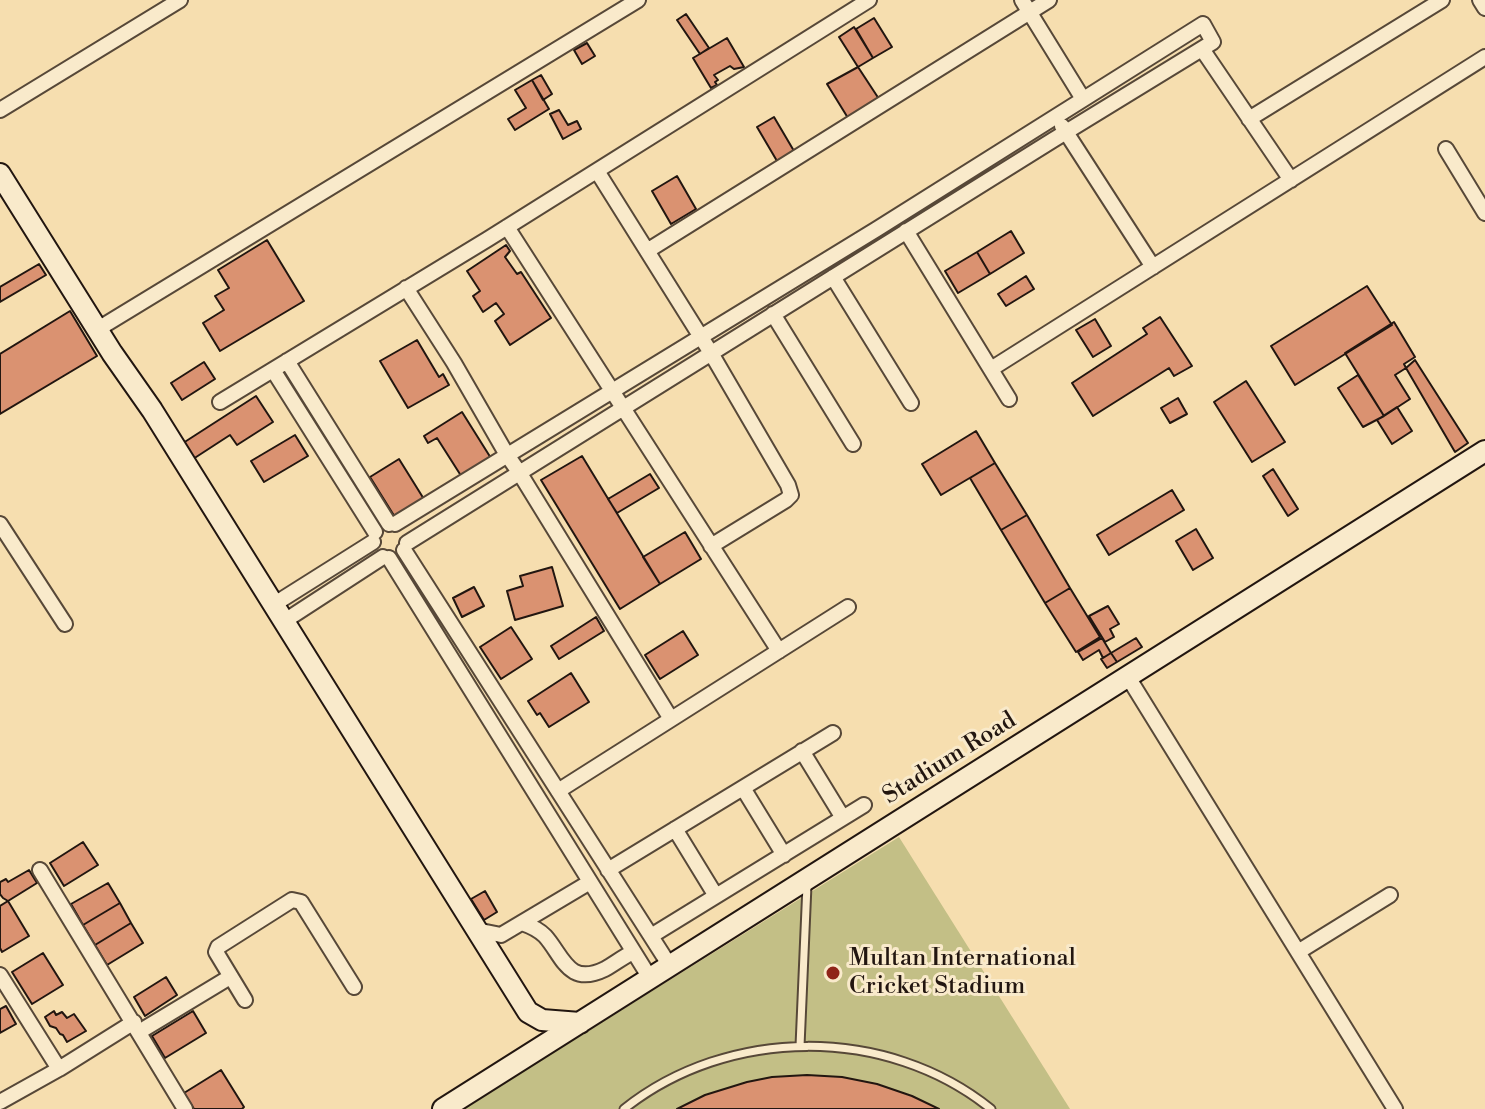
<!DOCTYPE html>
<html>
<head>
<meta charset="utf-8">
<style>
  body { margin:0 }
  canvas { display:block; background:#f6deaf }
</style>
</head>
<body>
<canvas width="1485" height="1109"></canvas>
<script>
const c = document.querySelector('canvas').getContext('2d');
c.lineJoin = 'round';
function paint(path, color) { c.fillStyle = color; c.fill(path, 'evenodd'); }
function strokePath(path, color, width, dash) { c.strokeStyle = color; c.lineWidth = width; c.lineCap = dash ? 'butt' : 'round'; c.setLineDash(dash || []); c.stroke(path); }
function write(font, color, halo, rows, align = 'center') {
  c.font = font + ' "Libre Bodoni",serif'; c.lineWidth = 6; c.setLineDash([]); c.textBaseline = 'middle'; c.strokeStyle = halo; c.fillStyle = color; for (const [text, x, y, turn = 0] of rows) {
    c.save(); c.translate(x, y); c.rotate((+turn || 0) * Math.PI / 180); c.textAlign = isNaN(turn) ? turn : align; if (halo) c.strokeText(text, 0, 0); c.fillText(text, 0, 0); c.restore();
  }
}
const green = new Path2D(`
  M 899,837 L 1070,1109 L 463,1109 Z`);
const building = new Path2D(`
  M 686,14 L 709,48 L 700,54 L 677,20 Z
  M 874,18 L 892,47 L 873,58 L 856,29 Z
  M 854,27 L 873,58 L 858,67 L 839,37 Z
  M 727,38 L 744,67 L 734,69 L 730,66 L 714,75 L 718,80 L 715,82 L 717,85 L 711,88 L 693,58 Z
  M 587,43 L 595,56 L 582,64 L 574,50 Z
  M 858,67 L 879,99 L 848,118 L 827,84 Z
  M 541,75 L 552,94 L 543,100 L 532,80 Z
  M 532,80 L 549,109 L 515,130 L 508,119 L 526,108 L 515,90 Z
  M 559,110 L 568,125 L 577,121 L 581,129 L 563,139 L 550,114 Z
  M 774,117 L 794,151 L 777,161 L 757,127 Z
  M 677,176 L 696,209 L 671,224 L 652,191 Z
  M 1011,231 L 1024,253 L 990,274 L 977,252 Z
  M 267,240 L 304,301 L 220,351 L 203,323 L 224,310 L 215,296 L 229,288 L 218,270 Z
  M 506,245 L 510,251 L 505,257 L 517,274 L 521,272 L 551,318 L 510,345 L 495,321 L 504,314 L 496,303 L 483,312 L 473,296 L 480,291 L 467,271 Z
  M 977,252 L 990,274 L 958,293 L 945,271 Z
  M 39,264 L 46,275 L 0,302 L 0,287 Z
  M 1026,276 L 1034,289 L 1006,306 L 998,294 Z
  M 1367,286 L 1392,325 L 1295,385 L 1271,346 Z
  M 70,311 L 97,356 L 0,414 L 0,354 Z
  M 1160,317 L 1192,366 L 1174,376 L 1169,368 L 1093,416 L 1072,383 L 1147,334 L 1143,328 Z
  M 1095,319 L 1111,346 L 1093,357 L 1076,330 Z
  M 1394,322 L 1415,357 L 1404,364 L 1406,368 L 1395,375 L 1410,399 L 1384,416 L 1345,353 Z
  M 417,340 L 439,377 L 443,374 L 449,385 L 408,408 L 380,361 Z
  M 1415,360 L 1468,443 L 1455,452 L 1406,368 Z
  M 204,362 L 215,379 L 182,400 L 171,383 Z
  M 1358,375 L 1384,416 L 1363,427 L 1338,388 Z
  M 1246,381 L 1285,442 L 1252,462 L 1214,402 Z
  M 256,396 L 273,422 L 237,445 L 230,435 L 190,461 L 180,445 Z
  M 1178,398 L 1187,414 L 1170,423 L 1161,408 Z
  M 1397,407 L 1412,431 L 1392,444 L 1377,420 Z
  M 462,412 L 494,463 L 465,482 L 437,438 L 428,443 L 424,436 Z
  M 976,431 L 995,463 L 941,495 L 922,464 Z
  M 295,435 L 308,456 L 264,482 L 251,461 Z
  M 582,456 L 660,584 L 620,609 L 541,480 Z
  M 399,459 L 427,504 L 398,522 L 370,477 Z
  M 995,463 L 1027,515 L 1001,530 L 970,478 Z
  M 1273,469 L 1298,509 L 1288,516 L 1263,476 Z
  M 650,474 L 659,488 L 617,513 L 608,499 Z
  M 1172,490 L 1184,510 L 1109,555 L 1097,535 Z
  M 1027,515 L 1070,588 L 1045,603 L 1001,530 Z
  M 1196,529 L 1213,558 L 1193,570 L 1176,541 Z
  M 685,532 L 701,559 L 660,584 L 643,557 Z
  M 552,567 L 563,606 L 515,620 L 507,591 L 523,586 L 520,576 Z
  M 474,587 L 484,606 L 462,617 L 453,598 Z
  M 1070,588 L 1100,637 L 1076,652 L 1045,603 Z
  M 1108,606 L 1119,624 L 1110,629 L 1114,637 L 1105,642 L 1089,616 Z
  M 596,617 L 604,631 L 559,659 L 551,646 Z
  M 511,627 L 532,659 L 501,679 L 480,647 Z
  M 683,631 L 698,655 L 660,679 L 645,655 Z
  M 1102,638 L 1111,653 L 1103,658 L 1099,650 L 1083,660 L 1078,652 Z
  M 1136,638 L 1142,647 L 1117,662 L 1111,653 Z
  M 1111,653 L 1117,662 L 1107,668 L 1101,659 Z
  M 571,673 L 589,702 L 549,727 L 540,713 L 537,715 L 528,701 Z
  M 83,842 L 98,865 L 64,886 L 50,863 Z
  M 29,870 L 37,883 L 8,901 L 3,898 L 0,894 L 0,882 L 6,879 L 8,882 Z
  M 108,883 L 120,903 L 83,925 L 71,904 Z
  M 485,891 L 497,912 L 484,920 L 471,899 Z
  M 8,901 L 29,936 L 2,952 L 0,948 L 0,906 Z
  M 120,903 L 131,923 L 95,945 L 83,925 Z
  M 131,923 L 143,943 L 107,965 L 95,945 Z
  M 43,953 L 63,985 L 32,1004 L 12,972 Z
  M 166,977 L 177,995 L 145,1016 L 134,997 Z
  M 6,1006 L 16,1024 L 0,1033 L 0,1009 Z
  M 54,1011 L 56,1015 L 62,1012 L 67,1018 L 74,1014 L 86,1031 L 67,1042 L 63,1035 L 60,1034 L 56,1028 L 50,1026 L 45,1017 Z
  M 193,1011 L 206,1033 L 165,1058 L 152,1036 Z
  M 221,1070 L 244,1107 L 242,1109 L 194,1109 L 184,1093 Z
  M 807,1075 L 842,1077 L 877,1084 L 912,1096 L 939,1109 L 677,1109 L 705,1095 L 747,1082 L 772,1077 Z`);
const lane = new Path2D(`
  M 800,1046 L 807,885
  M 624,1109 C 728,1026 887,1025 991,1109`);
const street = new Path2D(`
  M 1022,0 L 1083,99
  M 1480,0 L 1485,8
  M 1202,49 L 1291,180
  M 0,110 L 180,0
  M 1249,119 L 1442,0
  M 1062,126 L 1153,267
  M 1446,149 L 1485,213
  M 597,171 L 711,353 L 788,485 L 791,495 L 786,500 L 711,546
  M 507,227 L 779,651
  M 906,231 L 1009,399
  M 647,251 L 1049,0
  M 833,277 L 911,403
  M 406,288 L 454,363 L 507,455 L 519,472 L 671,719
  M 773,314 L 853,444
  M 98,329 L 638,0
  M 287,361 L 389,524
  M 991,369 L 1485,57
  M 273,370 L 375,532
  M 220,402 L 488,239 L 869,0
  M 0,524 L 65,624
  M 395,524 L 877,229 L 1203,24 L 1213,42 L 1053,140 L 407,543
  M 404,550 L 670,966
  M 389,558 L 650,978
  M 273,605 L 373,542
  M 283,622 L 383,557
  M 1128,677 L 1395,1109
  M 802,751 L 843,818
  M 743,788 L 784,855
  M 558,791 L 848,607
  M 675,829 L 716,896
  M 40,870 L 185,1109
  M 608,870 L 833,733
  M 522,923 C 531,926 538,929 545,936 C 563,956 568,987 605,969 C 614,964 623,957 633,952
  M 476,930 L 501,935 L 590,882
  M 651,936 L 864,805
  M 1298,952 L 1390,895
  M 0,975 L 59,1069
  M 245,1000 L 216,952 L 218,947 L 292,900 L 301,902 L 354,987
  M 139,1032 L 230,977
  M 0,1102 L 59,1069 L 134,1022`);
const secondary = new Path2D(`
  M 0,174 L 112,353 L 152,410 L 528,1012 L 542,1020 L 580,1023
  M 443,1109 L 1485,451`);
const markers = [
  [833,973,8,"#8f2418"]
];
const streetNames = [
  ["Stadium Road",950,759,-32]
];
const poiNames = [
  ["Multan International",849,959],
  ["Cricket Stadium",849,987]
];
paint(green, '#c3bf86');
paint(building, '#da9271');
strokePath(building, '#221610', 2);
strokePath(lane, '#574838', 11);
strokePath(street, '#574838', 18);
strokePath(secondary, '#221610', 24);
strokePath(lane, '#f9eacb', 7);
strokePath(street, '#f9eacb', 14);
strokePath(secondary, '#f9eacb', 20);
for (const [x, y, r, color] of markers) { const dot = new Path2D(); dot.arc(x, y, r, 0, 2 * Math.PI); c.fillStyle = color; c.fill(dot); strokePath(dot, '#f9eacb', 3); }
write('24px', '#221610', '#f9eacb', streetNames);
write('24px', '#221610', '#f9eacb', poiNames, 'left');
</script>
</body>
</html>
